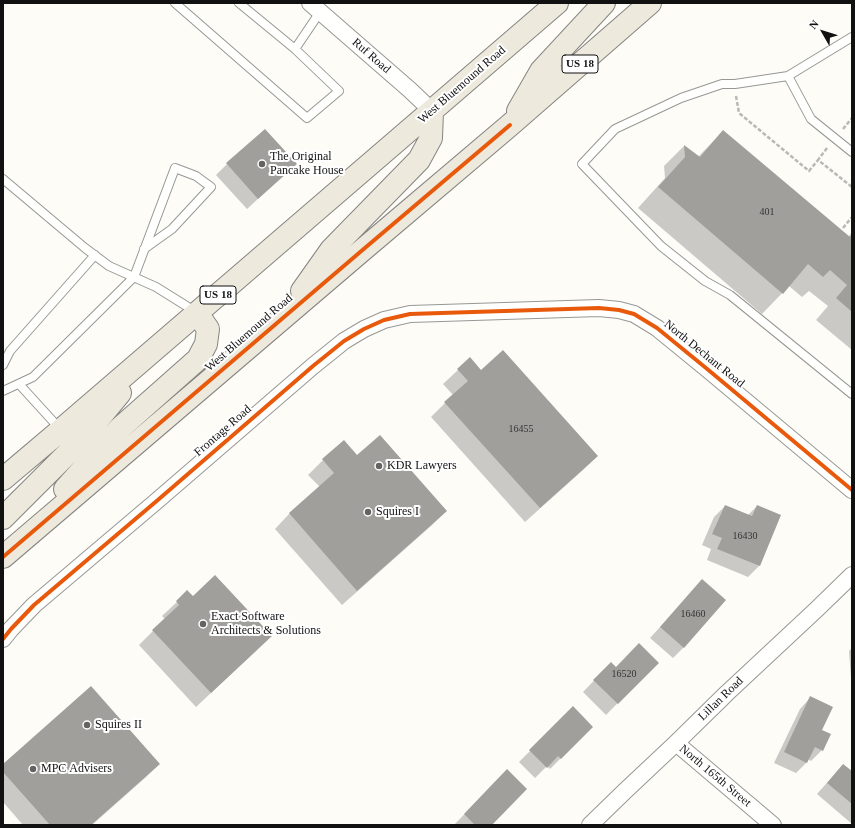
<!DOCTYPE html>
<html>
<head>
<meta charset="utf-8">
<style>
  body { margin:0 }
  #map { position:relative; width:855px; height:828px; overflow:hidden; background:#fdfcf7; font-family:Georgia,serif }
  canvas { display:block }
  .frame { position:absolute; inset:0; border:4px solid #111; pointer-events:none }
  .north { position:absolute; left:803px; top:12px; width:40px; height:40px; -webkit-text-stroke:3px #fff; paint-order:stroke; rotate:309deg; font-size:11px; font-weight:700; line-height:16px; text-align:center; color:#111 }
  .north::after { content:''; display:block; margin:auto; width:14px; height:18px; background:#111; clip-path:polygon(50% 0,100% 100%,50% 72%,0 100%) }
</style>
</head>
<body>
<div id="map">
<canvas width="855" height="828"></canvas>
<div class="frame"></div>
<div class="north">N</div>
</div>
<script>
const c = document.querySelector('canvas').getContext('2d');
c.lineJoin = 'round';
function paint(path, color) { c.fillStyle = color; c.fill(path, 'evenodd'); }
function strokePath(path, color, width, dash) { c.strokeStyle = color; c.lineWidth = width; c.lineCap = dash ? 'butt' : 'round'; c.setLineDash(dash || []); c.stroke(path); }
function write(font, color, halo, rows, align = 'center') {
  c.font = font + ' Georgia,serif'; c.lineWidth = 4; c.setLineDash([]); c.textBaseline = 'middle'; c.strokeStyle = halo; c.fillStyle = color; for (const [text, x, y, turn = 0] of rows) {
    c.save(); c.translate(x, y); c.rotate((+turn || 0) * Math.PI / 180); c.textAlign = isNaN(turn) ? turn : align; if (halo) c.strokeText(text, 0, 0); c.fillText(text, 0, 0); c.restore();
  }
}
const shadow = new Path2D(`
  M 723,131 L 848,237 L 852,232 L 852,350 L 816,320 L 828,306 L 809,291 L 802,297 L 789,286 L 762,314 L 638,208 L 665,178 L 664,166 L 684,146 L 698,157 Z
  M 227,164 L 284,175 L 247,209 L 216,175 Z
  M 458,370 L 481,371 L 597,456 L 583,470 L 525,522 L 431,417 L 453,395 L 443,384 Z
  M 344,442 L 357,456 L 446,511 L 431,526 L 342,605 L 275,529 L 289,514 L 320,487 L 308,475 L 323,460 Z
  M 725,506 L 748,515 L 757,506 L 780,515 L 759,566 L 748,577 L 707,560 L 711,549 L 702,545 L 714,517 Z
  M 692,592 L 684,647 L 673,658 L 650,638 Z
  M 177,602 L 257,650 L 196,707 L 139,645 L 165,619 L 162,616 Z
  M 852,648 L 852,678 L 851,678 L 849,651 Z
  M 611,663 L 616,668 L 657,663 L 606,715 L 583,692 Z
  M 810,698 L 820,730 L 822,750 L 811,761 L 808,759 L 807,762 L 796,773 L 774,763 L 800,709 Z
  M 573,708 L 592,727 L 550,769 L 547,766 L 535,778 L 519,762 Z
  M 159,764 L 145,778 L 92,825 L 23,825 L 3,802 L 3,765 Z
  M 843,765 L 852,773 L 852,824 L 817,794 L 833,776 Z
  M 496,781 L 490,825 L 454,825 Z`);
const building = new Path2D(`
  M 265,129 L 297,164 L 258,199 L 226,163 Z
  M 723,130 L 850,237 L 852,235 L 852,312 L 836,298 L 847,285 L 830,270 L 823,277 L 808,264 L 783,294 L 658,187 L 685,157 L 684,145 L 700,157 Z
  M 503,350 L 598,456 L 540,508 L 444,402 L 468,381 L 457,369 L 470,357 L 481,370 Z
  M 380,435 L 447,511 L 357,591 L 289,513 L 334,473 L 322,459 L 344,440 L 357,455 Z
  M 725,505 L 752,516 L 757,505 L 781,515 L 760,566 L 717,549 L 722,538 L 712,534 Z
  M 215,575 L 272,636 L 211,693 L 152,630 L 179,605 L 176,601 L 187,590 L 193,596 Z
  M 702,579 L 726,600 L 684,648 L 660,627 Z
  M 639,643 L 659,663 L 618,704 L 593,680 L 611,662 L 616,667 Z
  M 91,686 L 160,764 L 91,825 L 50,825 L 3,772 L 3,764 Z
  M 810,696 L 833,707 L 822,730 L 831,734 L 823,751 L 815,747 L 807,763 L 784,752 Z
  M 573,706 L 593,727 L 561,759 L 558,756 L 547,768 L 529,750 Z
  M 843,764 L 852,771 L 852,804 L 827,783 Z
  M 507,769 L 527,789 L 492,825 L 475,825 L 464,814 Z`);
const path = new Path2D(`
  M 736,96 L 739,113 L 809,171 L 818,160
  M 843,129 L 852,118
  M 827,148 L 818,160 L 852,187
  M 843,228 L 852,217`);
const service = new Path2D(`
  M 175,3 L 307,118 L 339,91 L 295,49 L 239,3
  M 852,37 L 788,76 L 735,84 L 722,84 L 681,98 L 615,129 L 582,164 L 661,246 L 705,281 L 730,295 L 852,394
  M 295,49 L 320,12
  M 788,76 L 811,119 L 852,152
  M 3,179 L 85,248 L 109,266 L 156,287 L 196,312
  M 3,365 L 10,351 L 95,255
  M 19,384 L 60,429
  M 3,391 L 33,377 L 134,277 L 175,168 L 196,176 L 211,187 L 172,229 L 144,249`);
const minor = new Path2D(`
  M 310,3 L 410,90 L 432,111
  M 3,639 L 11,629 L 34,605 L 159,499 L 313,366 L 344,341 L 364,329 L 384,320 L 410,314 L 599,308 L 619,310 L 634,314 L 657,328 L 706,368 L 852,490
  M 676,743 L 773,825
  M 590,825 L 625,791 L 676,743 L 727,693 L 817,609 L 852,575`);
const primary = new Path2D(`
  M 518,111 L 541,71 L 604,3
  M 302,291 L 331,250 L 419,160 L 431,138 L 432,111
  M 3,479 L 61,430 L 557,3
  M 65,489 L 119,429 L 198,359 L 206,344 L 208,329 L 197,313
  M 3,518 L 81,440 L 120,393
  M 3,557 L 359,253 L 510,125 L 650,3`);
const cycleway = new Path2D(`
  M 3,557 L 359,253 L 510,125
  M 3,639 L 11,629 L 34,605 L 159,499 L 313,366 L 344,341 L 364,329 L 384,320 L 410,314 L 599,308 L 619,310 L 634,314 L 657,328 L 706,368 L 852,490`);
const markers = [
  [262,164,4,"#646362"],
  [379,466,4,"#646362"],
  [368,512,4,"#646362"],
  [203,624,4,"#646362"],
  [87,725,4,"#646362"],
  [33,769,4,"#646362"]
];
const numberNames = [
  ["401",767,212],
  ["16455",521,429],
  ["16430",745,536],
  ["16460",693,614],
  ["16520",624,674]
];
const shields = [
  [580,64,36],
  [218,295,36]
];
const shieldNames = [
  ["US 18",580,64],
  ["US 18",218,295]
];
const streetNames = [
  ["Ruf Road",371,56,41],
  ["West Bluemound Road",462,85,-41],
  ["West Bluemound Road",249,333,-41],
  ["North Dechant Road",704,354,39],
  ["Frontage Road",223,431,-41],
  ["Lillan Road",721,699,-44],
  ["North 165th Street",715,776,40]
];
const poiNames = [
  ["The Original",270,157],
  ["Pancake House",270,171],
  ["KDR Lawyers",387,466],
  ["Squires I",376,512],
  ["Exact Software",211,617],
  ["Architects & Solutions",211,631],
  ["Squires II",95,725],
  ["MPC Advisers",41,769]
];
paint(shadow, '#0003');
paint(building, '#a19f9c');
strokePath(service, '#979795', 10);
strokePath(minor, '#979795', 18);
strokePath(primary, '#858482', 24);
strokePath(path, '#b9b9b8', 2.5, [4, 2]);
strokePath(service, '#fffffe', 8);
strokePath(minor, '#fffffe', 16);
strokePath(primary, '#ede9dc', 22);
strokePath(cycleway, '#e8590c', 4);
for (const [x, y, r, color] of markers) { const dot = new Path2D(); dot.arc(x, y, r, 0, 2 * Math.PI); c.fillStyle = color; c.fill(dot); strokePath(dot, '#fff', 1.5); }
write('10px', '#353434', null, numberNames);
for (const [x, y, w] of shields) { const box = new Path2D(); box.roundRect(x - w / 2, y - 9, w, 18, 3); c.fillStyle = '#fff'; c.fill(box); strokePath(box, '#111', 1); }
write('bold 11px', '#111', null, shieldNames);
write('12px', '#111', '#fff', streetNames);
write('12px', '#111', '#fff', poiNames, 'left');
</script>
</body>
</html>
